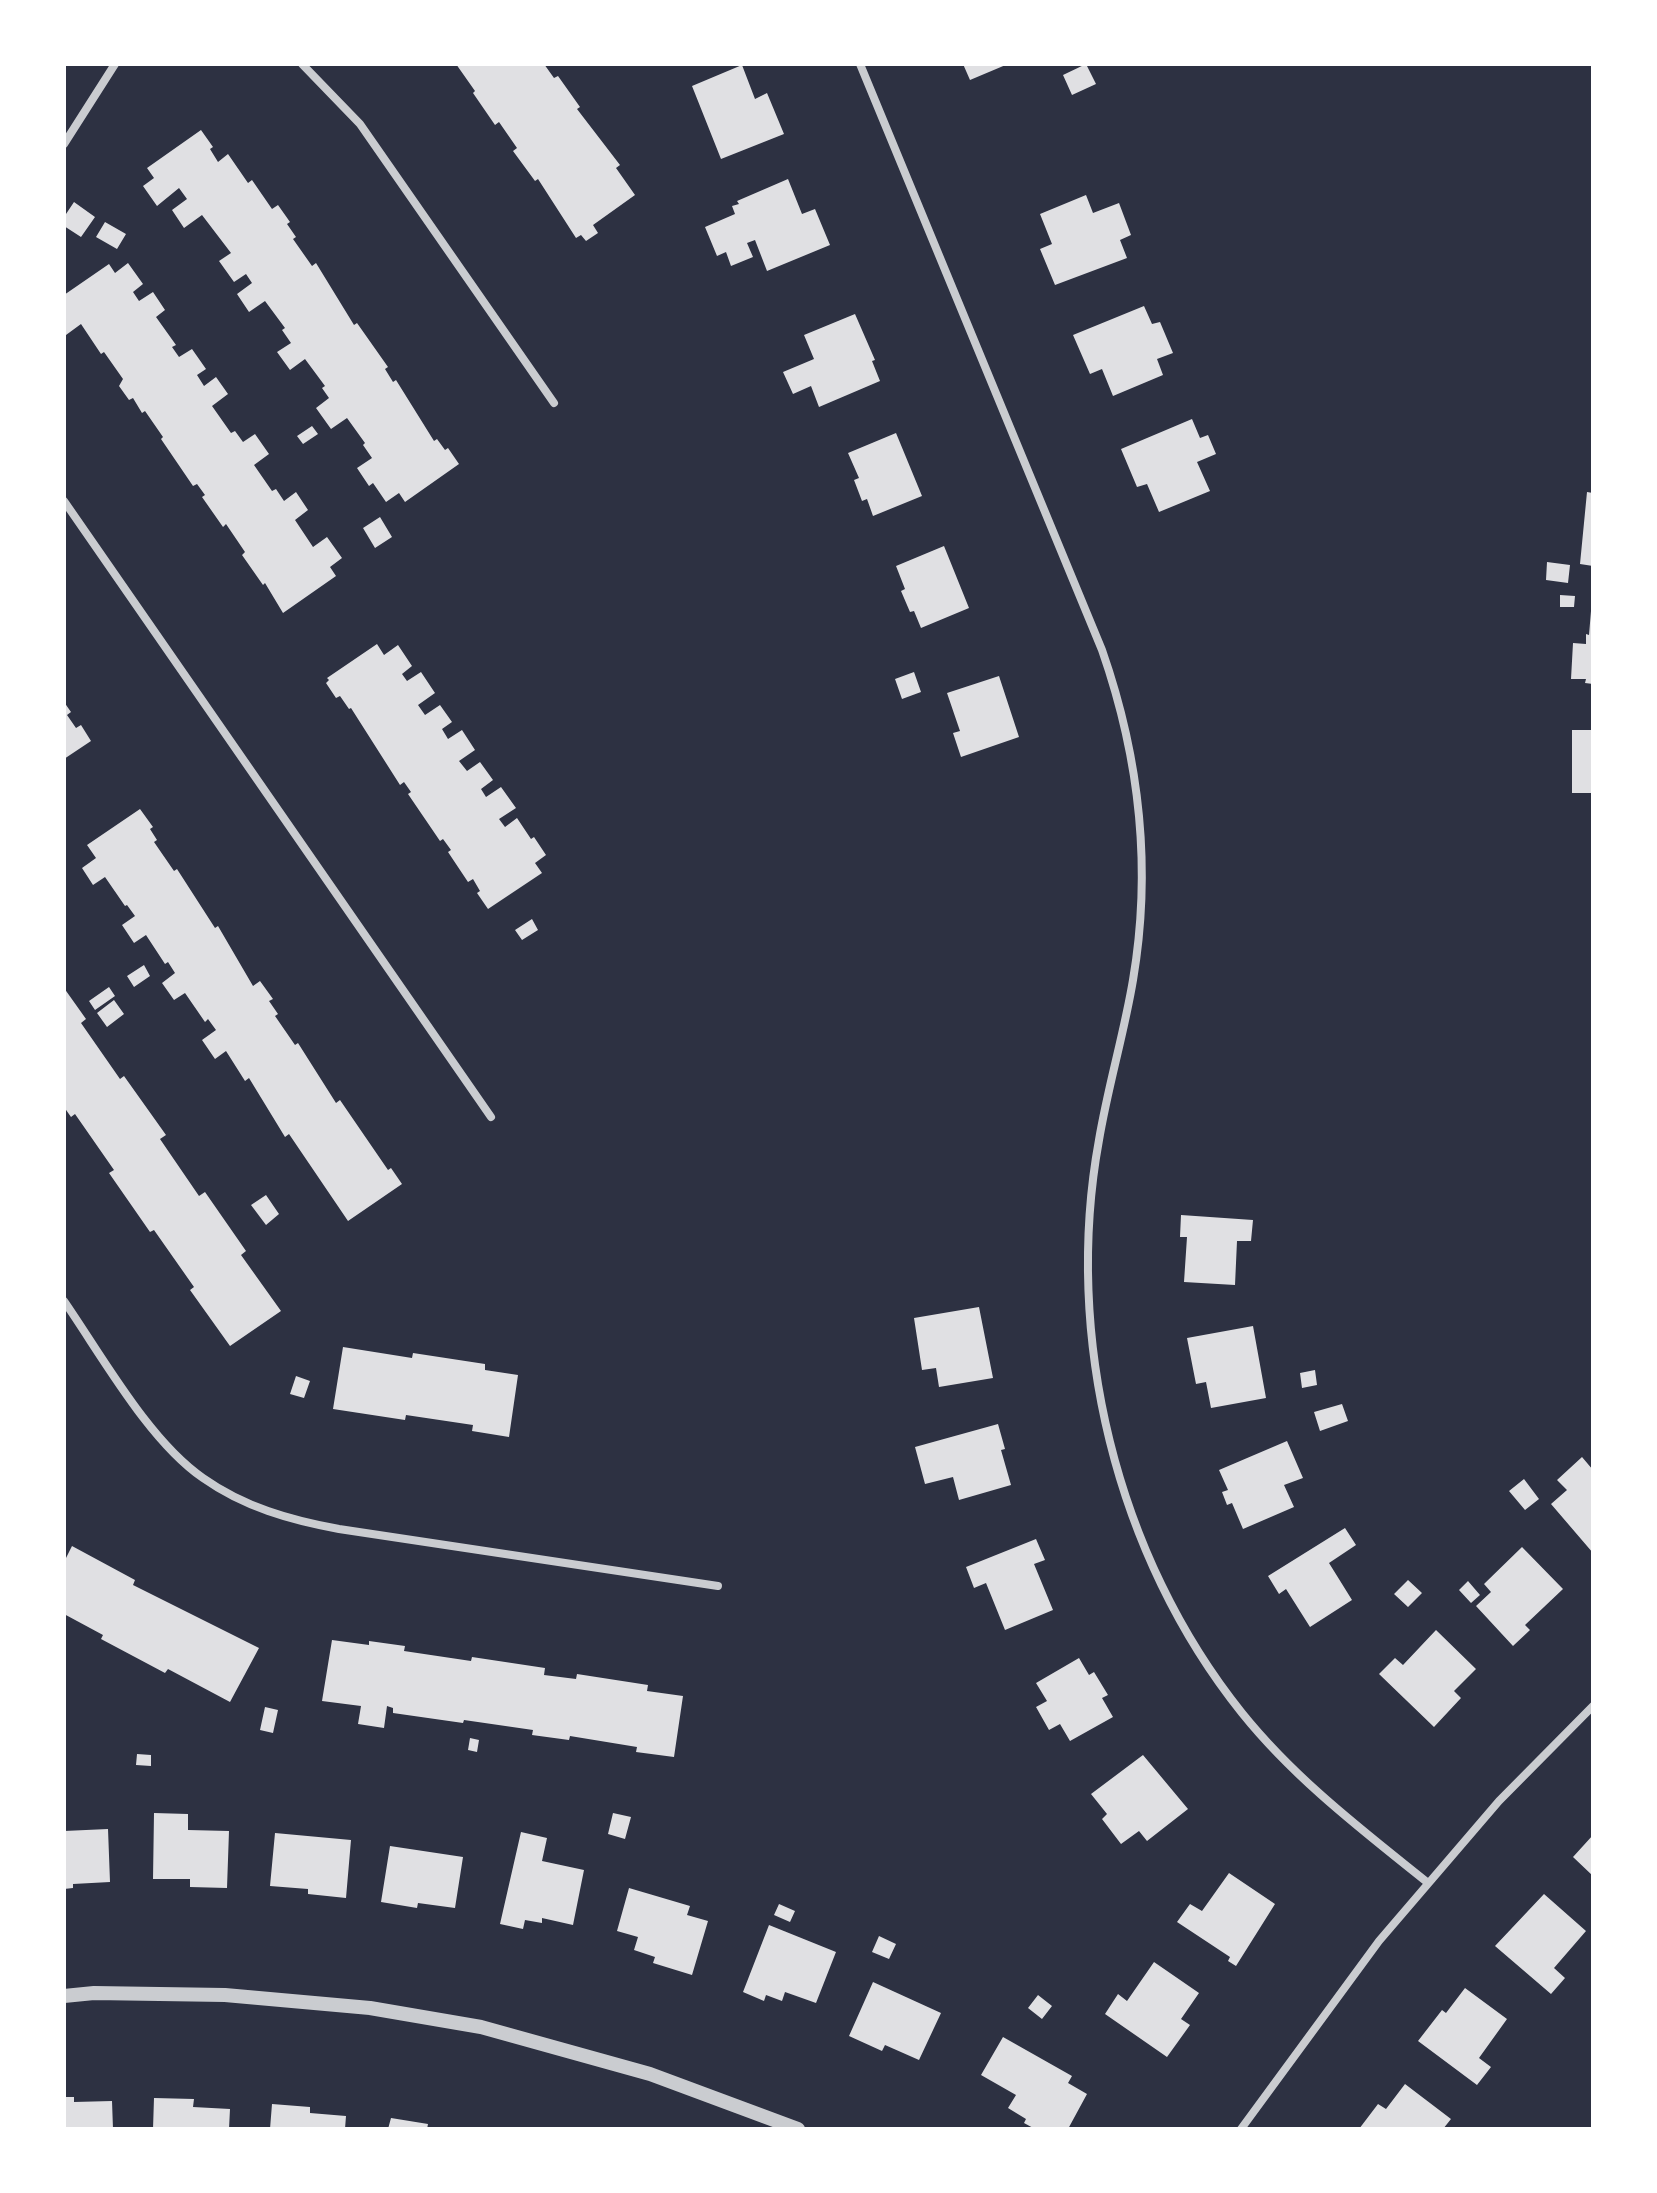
<!DOCTYPE html>
<html>
<head>
<meta charset="utf-8">
<style>
  body { margin:0 }
  #map { position:relative; width:1657px; height:2193px; overflow:hidden; background:#2d3142; font-family:Lora,serif }
  canvas { display:block }
  .frame { position:absolute; inset:0; border:66px solid #fff; pointer-events:none }
</style>
</head>
<body>
<div id="map">
<canvas width="1657" height="2193"></canvas>
<div class="frame"></div>
</div>
<script>
const c = document.querySelector('canvas').getContext('2d');
c.lineJoin = 'round';
function paint(path, color) { c.fillStyle = color; c.fill(path, 'evenodd'); }
function strokePath(path, color, width, dash) { c.strokeStyle = color; c.lineWidth = width; c.lineCap = dash ? 'butt' : 'round'; c.setLineDash(dash || []); c.stroke(path); }
const building = new Path2D(`
  M 456,64 L 544,64 L 554,78 L 558,76 L 580,107 L 577,109 L 620,165 L 616,168 L 635,195 L 593,225 L 598,233 L 586,241 L 581,235 L 576,238 L 538,179 L 535,181 L 513,151 L 517,148 L 499,122 L 495,125 L 473,93 L 475,91 Z
  M 963,64 L 1008,64 L 970,80 Z
  M 1086,64 L 1096,84 L 1072,95 L 1063,75 Z
  M 742,65 L 755,99 L 767,93 L 784,134 L 721,159 L 692,86 Z
  M 201,130 L 213,147 L 210,149 L 218,162 L 228,154 L 248,183 L 252,180 L 272,209 L 278,205 L 290,222 L 287,224 L 296,237 L 293,239 L 312,266 L 316,263 L 354,325 L 357,323 L 388,367 L 385,369 L 393,382 L 396,380 L 434,441 L 437,439 L 445,450 L 448,448 L 459,464 L 405,502 L 399,493 L 386,502 L 373,483 L 369,486 L 357,468 L 372,458 L 363,445 L 365,443 L 347,418 L 331,429 L 316,408 L 329,398 L 322,388 L 325,386 L 305,359 L 290,370 L 277,352 L 291,343 L 282,330 L 285,328 L 265,301 L 249,312 L 237,294 L 252,283 L 246,274 L 234,282 L 219,261 L 231,253 L 202,215 L 184,228 L 172,210 L 187,199 L 179,188 L 157,206 L 143,186 L 154,178 L 147,168 Z
  M 788,179 L 802,214 L 815,209 L 830,245 L 767,271 L 755,240 L 747,243 L 753,257 L 731,266 L 726,252 L 717,256 L 705,227 L 735,214 L 732,206 L 739,204 L 737,201 Z
  M 1086,195 L 1093,213 L 1119,203 L 1131,235 L 1120,240 L 1127,258 L 1055,285 L 1040,249 L 1052,244 L 1040,214 Z
  M 74,202 L 95,217 L 81,237 L 64,226 L 64,217 Z
  M 105,222 L 126,234 L 117,249 L 96,237 Z
  M 128,263 L 143,284 L 133,292 L 139,301 L 153,292 L 165,310 L 156,317 L 176,345 L 172,347 L 179,357 L 192,349 L 206,369 L 197,375 L 204,386 L 216,377 L 228,394 L 212,406 L 231,433 L 235,431 L 243,442 L 255,434 L 269,454 L 254,465 L 272,491 L 276,489 L 284,501 L 296,492 L 308,510 L 295,520 L 313,547 L 327,537 L 342,558 L 330,567 L 336,576 L 283,613 L 265,583 L 263,585 L 242,555 L 245,552 L 226,524 L 223,527 L 202,497 L 205,495 L 197,484 L 193,486 L 161,439 L 163,437 L 145,411 L 142,413 L 133,398 L 129,400 L 119,386 L 123,379 L 104,352 L 101,354 L 81,324 L 66,335 L 64,333 L 64,295 L 109,264 L 115,273 Z
  M 1144,306 L 1152,324 L 1160,322 L 1173,353 L 1157,359 L 1163,375 L 1113,396 L 1102,369 L 1090,374 L 1073,335 Z
  M 855,314 L 875,360 L 872,361 L 880,381 L 819,407 L 811,386 L 793,394 L 783,372 L 814,359 L 804,335 Z
  M 1192,419 L 1200,438 L 1208,435 L 1216,454 L 1197,462 L 1210,491 L 1159,512 L 1147,484 L 1137,487 L 1121,449 Z
  M 312,426 L 318,434 L 303,444 L 297,436 Z
  M 896,433 L 922,496 L 873,516 L 867,499 L 862,501 L 854,480 L 859,478 L 848,453 Z
  M 1587,492 L 1593,493 L 1593,566 L 1580,564 Z
  M 380,517 L 392,537 L 375,548 L 363,528 Z
  M 944,546 L 969,608 L 921,628 L 914,611 L 910,612 L 901,591 L 905,589 L 896,566 Z
  M 1547,562 L 1570,565 L 1568,583 L 1546,580 Z
  M 1560,595 L 1575,596 L 1574,607 L 1560,607 Z
  M 1591,611 L 1593,611 L 1593,684 L 1585,683 L 1586,679 L 1571,679 L 1573,643 L 1586,644 L 1586,634 L 1589,635 Z
  M 377,644 L 384,655 L 398,645 L 412,666 L 402,674 L 407,681 L 421,672 L 435,693 L 418,705 L 425,715 L 440,705 L 452,722 L 442,729 L 448,739 L 462,730 L 475,750 L 459,761 L 467,771 L 480,762 L 493,780 L 481,789 L 486,797 L 501,787 L 516,808 L 499,819 L 505,827 L 517,818 L 531,839 L 534,837 L 546,855 L 535,863 L 542,873 L 488,909 L 477,893 L 480,891 L 473,879 L 468,882 L 448,852 L 451,850 L 443,839 L 440,841 L 408,794 L 411,792 L 404,782 L 400,785 L 351,708 L 349,709 L 340,696 L 336,698 L 326,683 L 329,680 L 327,678 Z
  M 914,672 L 921,692 L 902,699 L 895,679 Z
  M 999,676 L 1019,737 L 961,757 L 953,733 L 960,731 L 947,693 Z
  M 64,702 L 71,712 L 67,715 L 76,728 L 81,725 L 91,741 L 64,759 Z
  M 1572,730 L 1593,730 L 1593,793 L 1572,793 Z
  M 140,809 L 153,827 L 150,829 L 157,840 L 154,842 L 174,871 L 177,869 L 215,928 L 218,926 L 253,986 L 260,981 L 273,999 L 269,1001 L 278,1014 L 275,1016 L 295,1045 L 298,1043 L 336,1103 L 340,1100 L 388,1170 L 391,1168 L 402,1184 L 348,1221 L 289,1134 L 285,1137 L 249,1078 L 245,1081 L 226,1051 L 215,1059 L 202,1040 L 216,1030 L 208,1019 L 205,1022 L 185,993 L 174,1000 L 162,983 L 175,973 L 168,962 L 165,964 L 146,935 L 134,943 L 122,925 L 135,916 L 127,905 L 125,906 L 105,877 L 93,885 L 82,868 L 96,858 L 87,845 Z
  M 532,919 L 538,930 L 522,940 L 515,930 Z
  M 144,965 L 150,976 L 134,987 L 127,976 Z
  M 109,987 L 115,996 L 95,1010 L 89,1001 Z
  M 64,988 L 86,1019 L 81,1023 L 120,1079 L 124,1076 L 166,1135 L 160,1139 L 199,1196 L 205,1192 L 246,1251 L 241,1255 L 281,1311 L 230,1346 L 190,1290 L 194,1287 L 154,1230 L 150,1232 L 109,1173 L 114,1170 L 75,1114 L 71,1117 L 64,1107 Z
  M 114,1000 L 124,1014 L 107,1027 L 97,1013 Z
  M 266,1195 L 279,1214 L 266,1225 L 251,1205 Z
  M 1181,1215 L 1253,1220 L 1251,1241 L 1237,1241 L 1235,1285 L 1184,1282 L 1187,1237 L 1180,1237 Z
  M 979,1307 L 993,1378 L 939,1387 L 936,1368 L 922,1370 L 914,1318 Z
  M 1253,1326 L 1266,1398 L 1211,1408 L 1206,1382 L 1196,1384 L 1187,1338 Z
  M 343,1347 L 412,1358 L 413,1353 L 485,1364 L 485,1370 L 518,1375 L 509,1437 L 472,1431 L 473,1425 L 406,1415 L 405,1420 L 333,1409 Z
  M 1315,1370 L 1317,1385 L 1302,1388 L 1300,1373 Z
  M 296,1376 L 310,1381 L 304,1398 L 290,1394 Z
  M 1342,1404 L 1348,1421 L 1320,1431 L 1314,1412 Z
  M 998,1424 L 1005,1449 L 1001,1450 L 1011,1485 L 959,1500 L 953,1477 L 925,1484 L 915,1447 Z
  M 1287,1441 L 1303,1478 L 1284,1485 L 1294,1507 L 1243,1529 L 1232,1503 L 1227,1505 L 1222,1492 L 1228,1490 L 1219,1470 Z
  M 1582,1457 L 1593,1470 L 1593,1553 L 1551,1504 L 1567,1490 L 1557,1480 Z
  M 1524,1479 L 1539,1499 L 1525,1510 L 1509,1491 Z
  M 1345,1528 L 1356,1545 L 1329,1563 L 1352,1600 L 1310,1627 L 1286,1589 L 1279,1594 L 1268,1576 Z
  M 1036,1539 L 1045,1560 L 1034,1564 L 1053,1610 L 1005,1630 L 986,1583 L 974,1588 L 966,1567 Z
  M 72,1546 L 135,1580 L 133,1585 L 259,1648 L 230,1702 L 168,1669 L 165,1673 L 101,1639 L 103,1635 L 64,1614 L 64,1562 Z
  M 1522,1547 L 1563,1589 L 1525,1625 L 1530,1630 L 1513,1646 L 1476,1606 L 1491,1592 L 1484,1584 Z
  M 1408,1580 L 1422,1593 L 1408,1607 L 1394,1594 Z
  M 1468,1581 L 1480,1595 L 1471,1603 L 1459,1590 Z
  M 1436,1630 L 1476,1669 L 1454,1691 L 1461,1698 L 1434,1727 L 1379,1674 L 1395,1658 L 1403,1665 Z
  M 332,1640 L 369,1645 L 369,1641 L 405,1646 L 404,1651 L 471,1661 L 472,1657 L 545,1668 L 544,1675 L 576,1679 L 577,1674 L 648,1685 L 647,1691 L 683,1696 L 674,1757 L 636,1752 L 637,1747 L 570,1736 L 569,1740 L 532,1735 L 533,1730 L 464,1720 L 463,1723 L 393,1713 L 393,1708 L 387,1706 L 384,1728 L 358,1724 L 361,1706 L 322,1701 Z
  M 1079,1658 L 1089,1675 L 1094,1672 L 1108,1695 L 1102,1698 L 1113,1717 L 1070,1741 L 1060,1724 L 1049,1730 L 1036,1707 L 1047,1701 L 1036,1683 Z
  M 265,1707 L 278,1710 L 273,1733 L 260,1730 Z
  M 470,1738 L 479,1740 L 477,1752 L 468,1750 Z
  M 137,1754 L 151,1755 L 151,1766 L 136,1765 Z
  M 1143,1755 L 1188,1809 L 1147,1841 L 1139,1831 L 1121,1844 L 1102,1819 L 1107,1814 L 1091,1794 Z
  M 154,1813 L 188,1814 L 188,1830 L 229,1831 L 227,1888 L 190,1887 L 190,1879 L 153,1879 Z
  M 613,1813 L 631,1817 L 625,1839 L 608,1834 Z
  M 108,1829 L 110,1882 L 73,1884 L 73,1888 L 64,1889 L 64,1831 Z
  M 521,1832 L 547,1838 L 542,1861 L 584,1870 L 573,1925 L 542,1918 L 542,1923 L 525,1920 L 523,1929 L 500,1924 Z
  M 275,1833 L 351,1840 L 346,1898 L 308,1894 L 308,1889 L 270,1886 Z
  M 1593,1835 L 1593,1876 L 1573,1857 Z
  M 390,1846 L 463,1857 L 455,1908 L 418,1903 L 417,1908 L 381,1902 Z
  M 1229,1873 L 1275,1904 L 1236,1966 L 1228,1961 L 1230,1957 L 1177,1922 L 1190,1904 L 1202,1911 Z
  M 629,1888 L 690,1906 L 687,1915 L 708,1921 L 692,1975 L 653,1963 L 655,1957 L 634,1950 L 638,1937 L 617,1931 Z
  M 1544,1894 L 1586,1931 L 1554,1968 L 1565,1978 L 1551,1994 L 1495,1946 Z
  M 779,1904 L 795,1911 L 790,1922 L 774,1915 Z
  M 769,1925 L 836,1952 L 816,2003 L 785,1992 L 782,2001 L 766,1995 L 764,2001 L 743,1992 Z
  M 879,1936 L 896,1944 L 889,1959 L 872,1952 Z
  M 1154,1962 L 1199,1993 L 1181,2019 L 1190,2025 L 1167,2057 L 1105,2014 L 1118,1994 L 1127,2001 Z
  M 873,1982 L 941,2013 L 919,2060 L 885,2045 L 882,2051 L 849,2036 Z
  M 1465,1988 L 1507,2019 L 1479,2058 L 1491,2067 L 1477,2085 L 1418,2041 L 1442,2010 L 1446,2013 Z
  M 1038,1995 L 1052,2006 L 1042,2019 L 1028,2008 Z
  M 1003,2037 L 1072,2076 L 1068,2083 L 1087,2094 L 1068,2129 L 1035,2129 L 1024,2123 L 1026,2119 L 1008,2108 L 1016,2095 L 981,2075 Z
  M 1405,2084 L 1451,2119 L 1443,2129 L 1359,2129 L 1378,2104 L 1386,2109 Z
  M 64,2097 L 74,2097 L 74,2102 L 112,2101 L 113,2129 L 64,2129 Z
  M 154,2098 L 194,2099 L 193,2107 L 230,2109 L 229,2129 L 153,2129 Z
  M 272,2104 L 310,2107 L 310,2113 L 346,2116 L 345,2129 L 270,2129 Z
  M 391,2118 L 428,2124 L 427,2129 L 388,2129 Z`);
const minor = new Path2D(`
  M 302,64 L 360,124 L 554,403
  M 860,64 L 1102,650 C 1139,756 1152,868 1133,980 C 1124,1034 1108,1086 1099,1140 C 1063,1336 1116,1556 1242,1713 C 1295,1779 1362,1830 1428,1883
  M 64,144 L 115,64
  M 64,501 L 491,1117
  M 64,1301 C 102,1356 149,1441 203,1478 C 244,1507 290,1520 339,1529 L 718,1586
  M 1241,2129 L 1379,1941 L 1499,1801 L 1593,1706`);
const tertiary = new Path2D(`
  M 64,1996 L 94,1993 L 225,1995 L 370,2008 L 481,2027 L 650,2074 L 798,2129`);
paint(building, '#e0e0e3');
strokePath(minor, '#caccd0', 8);
strokePath(tertiary, '#caccd0', 14);
</script>
</body>
</html>
